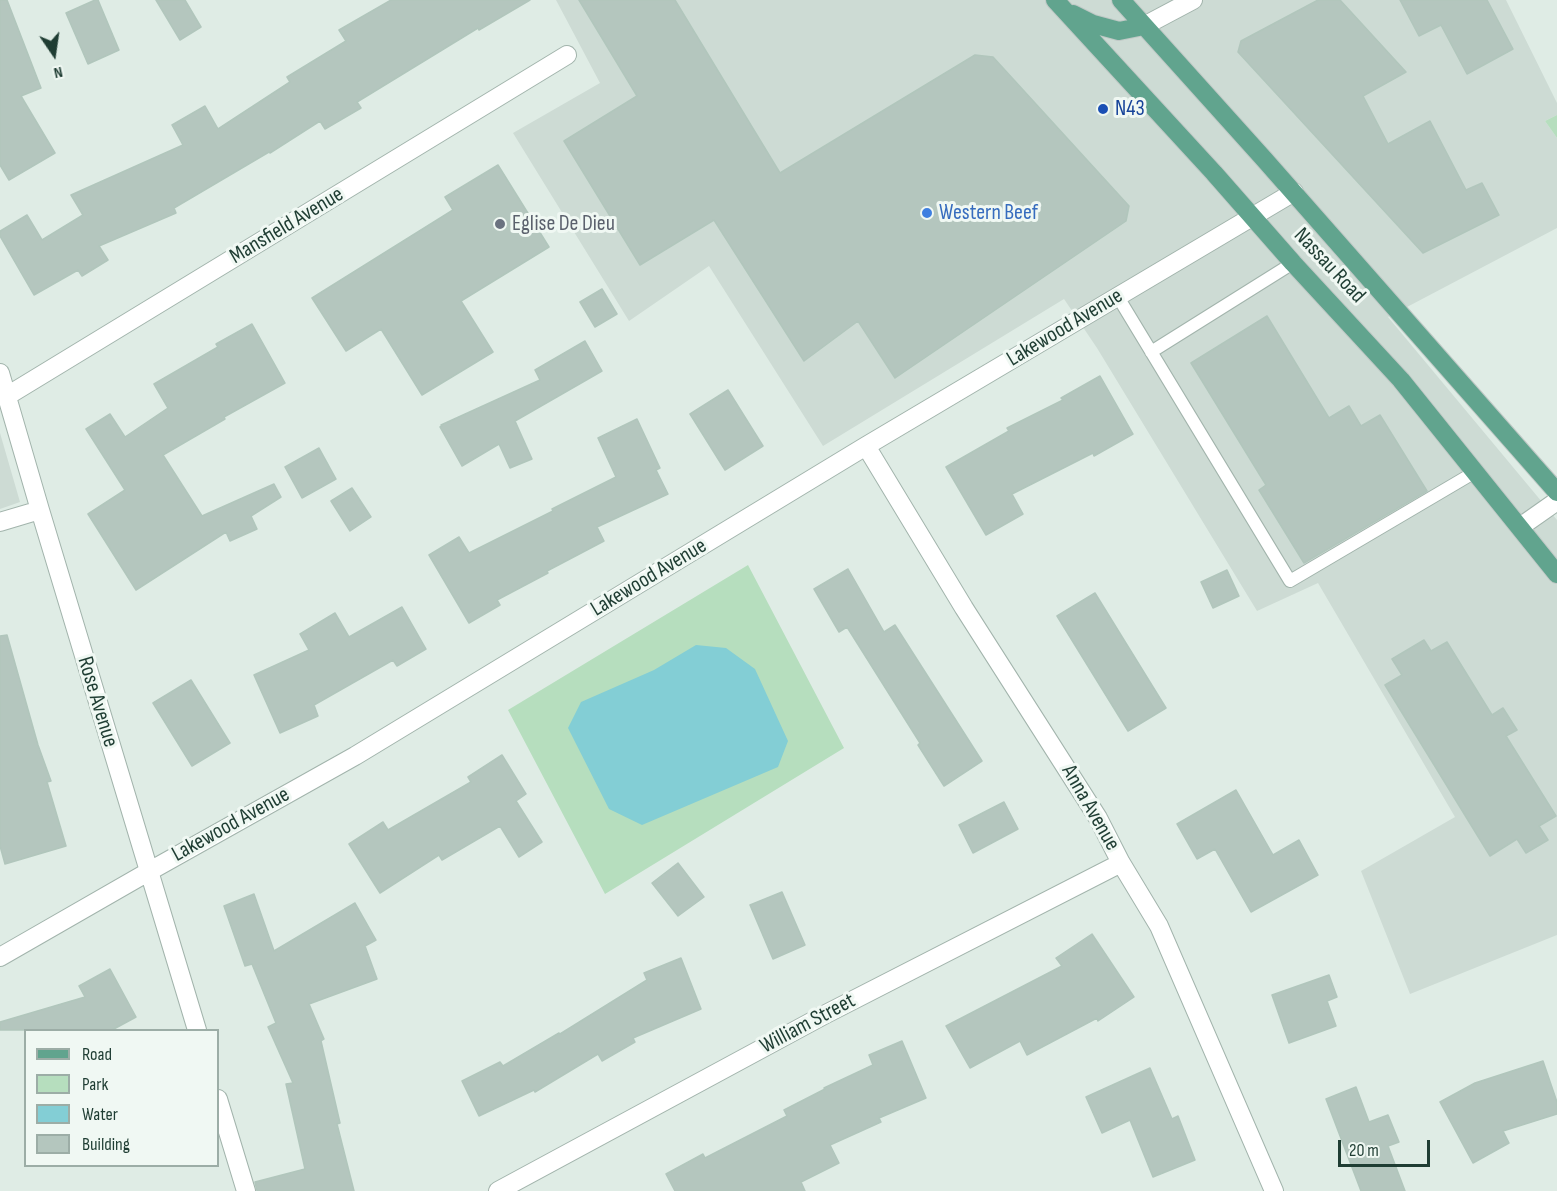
<!DOCTYPE html>
<html>
<head>
<meta charset="utf-8">
<style>
  body { margin:0 }
  #map { position:relative; width:1557px; height:1191px; overflow:hidden; background:#dfece5; font-family:"Sofia Sans Condensed",sans-serif }
  canvas { display:block }
  .legend { position:absolute; left:24px; top:1029px; width:195px; height:138px; box-sizing:border-box; background:#f0f8f3; border:2px solid #9cada6; margin:0; padding:8px 10px; list-style:none; font-size:18px; color:#1f3d33 }
  .legend li { display:flex; align-items:center; gap:12px; height:30px }
  .legend b { width:30px; border:2px solid #9cada6 }
  .north { position:absolute; left:24px; top:24px; width:60px; height:60px; -webkit-text-stroke:4px #f0f8f3; paint-order:stroke; rotate:167deg; font-size:16px; font-weight:700; line-height:24px; text-align:center; color:#1f3d33 }
  .north::after { content:''; display:block; margin:auto; width:21px; height:27px; background:#1f3d33; clip-path:polygon(50% 0,100% 100%,50% 72%,0 100%) }
  .scale { position:absolute; left:1338px; top:1140px; width:92px; height:27px; box-sizing:border-box; border:3px solid #1f3d33; border-top:0; padding-left:8px; font-size:18px; line-height:21px; white-space:nowrap; color:#1f3d33; -webkit-text-stroke:4px #f0f8f3; paint-order:stroke }
</style>
</head>
<body>
<div id="map">
<canvas width="1557" height="1191"></canvas>
<ul class="legend">
<li><b style="height:8px;background:#61a48e"></b>Road</li>
<li><b style="height:16px;background:#b6debe"></b>Park</li>
<li><b style="height:16px;background:#83ced5"></b>Water</li>
<li><b style="height:16px;background:#b4c6be"></b>Building</li>
</ul>
<div class="north">N</div>
<div class="scale">20 m</div>
</div>
<script>
const c = document.querySelector('canvas').getContext('2d');
c.lineJoin = 'round';
function paint(path, color) { c.fillStyle = color; c.fill(path, 'evenodd'); }
function strokePath(path, color, width, dash) { c.strokeStyle = color; c.lineWidth = width; c.lineCap = dash ? 'butt' : 'round'; c.setLineDash(dash || []); c.stroke(path); }
function write(font, color, halo, rows, align = 'center') {
  c.font = font + ' "Sofia Sans Condensed",sans-serif'; c.lineWidth = 6; c.setLineDash([]); c.textBaseline = 'middle'; c.strokeStyle = halo; c.fillStyle = color; for (const [text, x, y, turn = 0] of rows) {
    c.save(); c.translate(x, y); c.rotate((+turn || 0) * Math.PI / 180); c.textAlign = isNaN(turn) ? turn : align; if (halo) c.strokeText(text, 0, 0); c.fillText(text, 0, 0); c.restore();
  }
}
const built = new Path2D(`
  M 556,0 L 1506,0 L 1557,103 L 1557,115 L 1545,121 L 1557,138 L 1557,228 L 1388,317 L 1557,520 L 1557,935 L 1410,994 L 1361,871 L 1455,817 L 1318,583 L 1257,611 L 1097,348 L 1064,299 L 823,446 L 709,266 L 629,321 L 513,133 L 600,83 Z
  M 0,433 L 20,502 L 0,509 Z`);
const green = new Path2D(`
  M 1557,115 L 1557,138 L 1545,121 Z
  M 748,565 L 844,748 L 605,894 L 508,710 Z`);
const water = new Path2D(`
  M 696,645 L 726,648 L 755,669 L 788,741 L 778,767 L 642,825 L 609,809 L 568,728 L 581,702 L 654,670 Z`);
const building = new Path2D(`
  M 0,0 L 7,0 L 41,88 L 21,96 L 55,153 L 9,180 L 0,165 Z
  M 95,0 L 98,0 L 119,50 L 88,64 L 66,13 Z
  M 156,0 L 185,0 L 201,27 L 180,40 Z
  M 391,0 L 530,0 L 479,30 L 478,28 L 357,102 L 361,108 L 325,129 L 320,121 L 270,153 L 269,152 L 174,208 L 176,213 L 99,246 L 108,260 L 82,276 L 78,270 L 34,295 L 0,236 L 0,231 L 27,215 L 42,240 L 83,215 L 71,195 L 183,145 L 172,125 L 205,106 L 218,129 L 290,82 L 287,77 L 346,41 L 339,30 Z
  M 579,0 L 675,0 L 780,173 L 975,55 L 993,57 L 1129,206 L 1126,221 L 895,378 L 858,321 L 804,361 L 714,220 L 640,265 L 564,141 L 637,96 Z
  M 1318,0 L 1340,0 L 1406,72 L 1363,96 L 1388,144 L 1430,121 L 1466,190 L 1482,183 L 1499,215 L 1423,253 L 1238,52 L 1241,41 Z
  M 1400,0 L 1487,0 L 1513,49 L 1467,74 L 1441,25 L 1419,36 Z
  M 498,165 L 549,247 L 461,301 L 493,352 L 422,395 L 381,329 L 346,351 L 312,298 L 453,210 L 445,197 Z
  M 602,289 L 617,314 L 595,327 L 580,302 Z
  M 1267,316 L 1329,418 L 1349,406 L 1361,426 L 1380,415 L 1427,491 L 1304,563 L 1259,490 L 1266,485 L 1191,363 Z
  M 252,324 L 285,383 L 224,417 L 225,419 L 163,455 L 202,516 L 274,484 L 281,497 L 251,516 L 257,529 L 230,541 L 226,532 L 136,590 L 88,514 L 125,490 L 86,429 L 110,414 L 125,437 L 168,408 L 154,384 L 218,347 L 216,344 Z
  M 585,341 L 602,371 L 515,421 L 532,459 L 510,468 L 499,444 L 462,466 L 440,427 L 442,426 L 441,425 L 540,380 L 535,370 Z
  M 1100,376 L 1133,434 L 1094,456 L 1093,453 L 1012,494 L 1023,514 L 986,535 L 946,467 L 1009,431 L 1007,428 L 1063,400 L 1061,398 Z
  M 728,390 L 763,446 L 725,470 L 690,414 Z
  M 637,419 L 660,468 L 656,470 L 668,494 L 597,527 L 604,541 L 547,571 L 548,573 L 497,600 L 500,605 L 469,623 L 429,555 L 459,537 L 469,553 L 553,511 L 552,509 L 616,477 L 598,438 Z
  M 319,448 L 336,479 L 302,498 L 285,467 Z
  M 352,488 L 371,517 L 350,531 L 331,501 Z
  M 848,569 L 884,632 L 895,625 L 982,761 L 944,786 L 918,745 L 920,743 L 847,627 L 839,632 L 814,589 Z
  M 1227,570 L 1239,596 L 1213,608 L 1201,582 Z
  M 1095,593 L 1166,708 L 1128,731 L 1057,616 Z
  M 402,607 L 426,649 L 397,666 L 393,660 L 314,705 L 318,716 L 280,733 L 254,675 L 309,650 L 300,634 L 335,613 L 349,637 Z
  M 7,635 L 38,745 L 51,781 L 47,782 L 66,846 L 5,864 L 0,846 L 0,636 Z
  M 1424,640 L 1431,651 L 1447,642 L 1492,715 L 1503,708 L 1517,730 L 1506,736 L 1556,816 L 1539,826 L 1548,840 L 1526,853 L 1517,839 L 1490,856 L 1385,685 L 1402,675 L 1392,659 Z
  M 191,680 L 230,743 L 192,766 L 153,703 Z
  M 502,755 L 526,794 L 516,801 L 542,842 L 519,857 L 500,826 L 442,860 L 439,855 L 380,893 L 349,844 L 383,822 L 388,830 L 471,782 L 468,777 Z
  M 1236,790 L 1273,855 L 1299,840 L 1318,875 L 1251,912 L 1215,849 L 1197,859 L 1177,824 Z
  M 1004,802 L 1018,829 L 973,853 L 959,825 Z
  M 678,863 L 704,897 L 678,916 L 652,883 Z
  M 782,892 L 805,945 L 773,959 L 750,905 Z
  M 254,894 L 274,951 L 355,903 L 376,940 L 365,946 L 377,979 L 309,1004 L 324,1039 L 321,1041 L 340,1123 L 337,1124 L 354,1191 L 257,1191 L 255,1182 L 305,1169 L 286,1084 L 293,1083 L 268,1027 L 276,1023 L 252,964 L 245,966 L 224,906 Z
  M 1092,934 L 1134,997 L 1098,1021 L 1097,1018 L 1027,1055 L 1020,1041 L 970,1068 L 946,1026 L 1062,966 L 1056,958 Z
  M 681,958 L 701,1009 L 633,1038 L 635,1042 L 602,1061 L 598,1054 L 535,1092 L 534,1090 L 479,1116 L 462,1081 L 500,1062 L 503,1066 L 559,1033 L 560,1034 L 647,980 L 644,973 Z
  M 110,969 L 136,1017 L 112,1030 L 0,1030 L 0,1022 L 85,997 L 79,986 Z
  M 1329,975 L 1337,997 L 1327,1001 L 1336,1026 L 1289,1043 L 1272,995 Z
  M 902,1041 L 926,1098 L 879,1118 L 881,1122 L 830,1145 L 839,1163 L 801,1182 L 805,1191 L 675,1191 L 666,1174 L 703,1154 L 705,1158 L 787,1116 L 784,1110 L 825,1089 L 824,1088 L 873,1065 L 869,1055 Z
  M 1543,1061 L 1557,1102 L 1557,1114 L 1503,1131 L 1509,1143 L 1473,1163 L 1440,1102 L 1475,1083 Z
  M 1150,1068 L 1172,1119 L 1178,1116 L 1195,1160 L 1153,1177 L 1130,1120 L 1102,1133 L 1086,1097 Z
  M 1356,1087 L 1369,1122 L 1388,1115 L 1399,1142 L 1388,1146 L 1405,1191 L 1361,1191 L 1326,1099 Z`);
const lane = new Path2D(`
  M 1118,297 L 1290,581 L 1475,472
  M 1151,352 L 1293,263`);
const street = new Path2D(`
  M 1144,26 L 1193,0
  M 0,373 L 40,510 L 197,1030
  M 7,396 L 567,55
  M 866,446 L 964,608 L 1098,818 L 1121,863 L 1159,926 L 1274,1191
  M 0,522 L 40,510
  M 1520,527 L 1557,501
  M 0,957 L 148,872 L 355,756 L 866,446 L 1294,192
  M 218,1099 L 246,1191
  M 498,1191 L 824,1015 L 1121,863`);
const primary = new Path2D(`
  M 1055,0 L 1214,173 L 1293,263 L 1401,380 L 1557,574
  M 1121,0 L 1264,159 L 1557,492
  M 1073,14 L 1093,24 L 1119,31 L 1144,26`);
const markers = [
  [1103,109,6,"#1a4fb4"],
  [927,213,6,"#3f7fe0"],
  [500,224,6,"#6b7280"]
];
const transitNames = [
  ["N43",1115,109]
];
const shopNames = [
  ["Western Beef",939,213]
];
const worshipNames = [
  ["Eglise De Dieu",512,224]
];
const streetNames = [
  ["Mansfield Avenue",287,226,-31],
  ["Nassau Road",1329,266,47],
  ["Lakewood Avenue",1065,328,-31],
  ["Lakewood Avenue",649,578,-31],
  ["Rose Avenue",97,702,73],
  ["Anna Avenue",1090,808,60],
  ["Lakewood Avenue",231,825,-29],
  ["William Street",808,1024,-28]
];
paint(built, '#cddbd4');
paint(green, '#b6debe');
paint(water, '#83ced5');
paint(building, '#b4c6be');
strokePath(building, '#b1c6bc', 1.5);
strokePath(lane, '#a2b4ac', 14);
strokePath(street, '#a2b4ac', 20);
strokePath(primary, '#c0c9c6', 20);
strokePath(lane, '#fff', 12);
strokePath(street, '#fff', 18);
strokePath(primary, '#61a48e', 18);
for (const [x, y, r, color] of markers) { const dot = new Path2D(); dot.arc(x, y, r, 0, 2 * Math.PI); c.fillStyle = color; c.fill(dot); strokePath(dot, '#f0f8f3', 2); }
write('22px', '#164399', '#f0f8f3', transitNames, 'left');
write('22px', '#366cbe', '#f0f8f3', shopNames, 'left');
write('22px', '#5b616d', '#f0f8f3', worshipNames, 'left');
write('22px', '#1f3d33', '#f0f8f3', streetNames);
</script>
</body>
</html>
